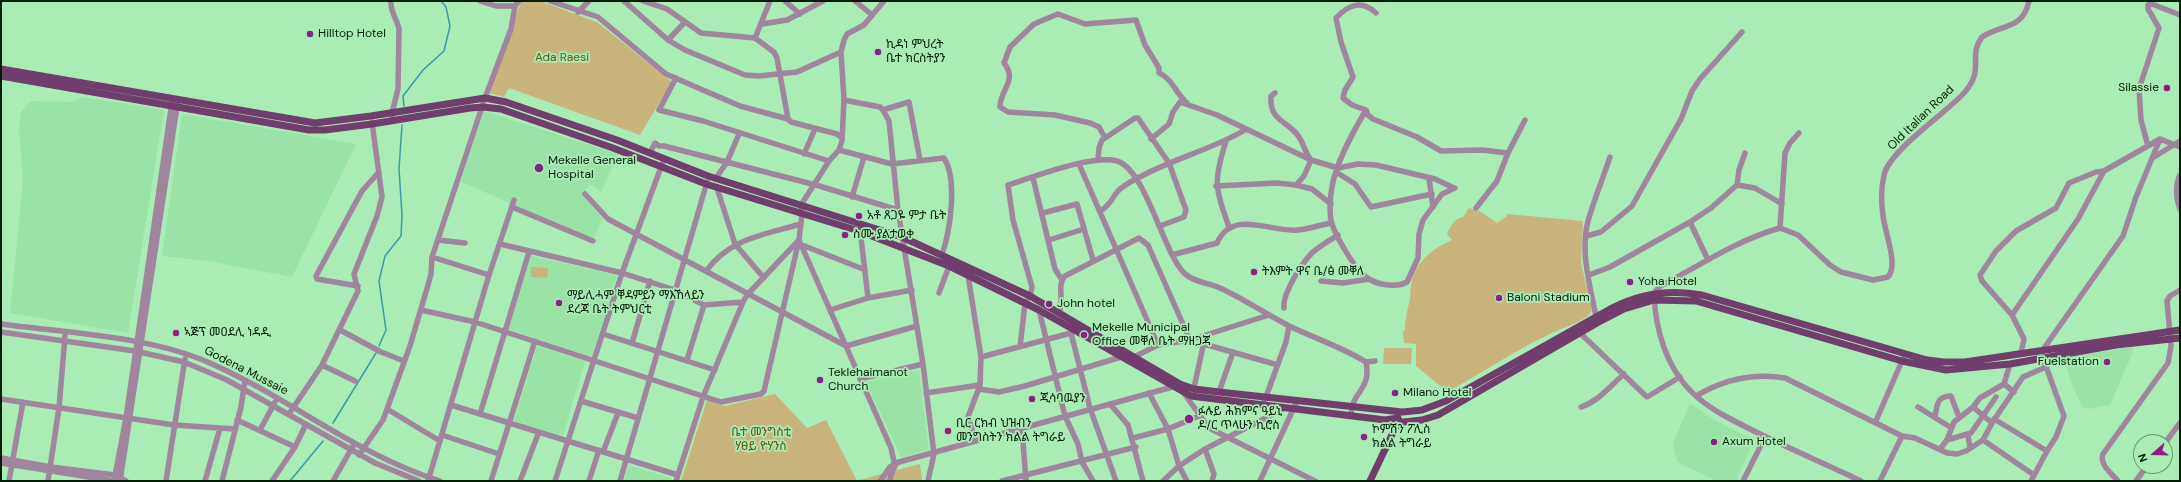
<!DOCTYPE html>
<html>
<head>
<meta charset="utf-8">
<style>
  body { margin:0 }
  #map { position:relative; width:2181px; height:482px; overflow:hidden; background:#a9ecb5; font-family:"DM Sans",sans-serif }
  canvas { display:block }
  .frame { position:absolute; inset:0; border:2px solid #031d09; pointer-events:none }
  .north { position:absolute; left:2133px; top:434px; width:40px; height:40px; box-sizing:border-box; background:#a9ecb5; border:1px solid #679970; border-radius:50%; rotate:250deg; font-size:11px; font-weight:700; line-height:16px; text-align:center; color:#031d09 }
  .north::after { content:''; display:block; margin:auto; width:14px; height:18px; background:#8a2187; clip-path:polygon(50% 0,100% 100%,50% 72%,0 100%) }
</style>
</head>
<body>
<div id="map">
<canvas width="2181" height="482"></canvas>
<div class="frame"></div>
<div class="north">N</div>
</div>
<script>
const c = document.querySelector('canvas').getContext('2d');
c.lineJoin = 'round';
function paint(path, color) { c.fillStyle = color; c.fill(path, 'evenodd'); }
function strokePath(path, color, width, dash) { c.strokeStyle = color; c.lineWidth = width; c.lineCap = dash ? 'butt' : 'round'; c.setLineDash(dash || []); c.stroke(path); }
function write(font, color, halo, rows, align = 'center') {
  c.font = font + ' "DM Sans","Noto Sans Ethiopic",sans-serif'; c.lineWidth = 3.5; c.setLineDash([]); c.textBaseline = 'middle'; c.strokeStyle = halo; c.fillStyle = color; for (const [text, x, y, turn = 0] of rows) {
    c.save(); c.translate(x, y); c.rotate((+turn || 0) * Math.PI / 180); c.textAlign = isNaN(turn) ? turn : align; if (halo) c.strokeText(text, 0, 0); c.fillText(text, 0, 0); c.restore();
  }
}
const built = new Path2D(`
  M 81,97 L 164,110 L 128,333 L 10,313 L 23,180 L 19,130 L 21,112 L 31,101 L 71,102 Z
  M 483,111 L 618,154 L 601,192 L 590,184 L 582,195 L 602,218 L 594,239 L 461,182 Z
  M 182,114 L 356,144 L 292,277 L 208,261 L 162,256 Z
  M 531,256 L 617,275 L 592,357 L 508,329 Z
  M 537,346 L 585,361 L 563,436 L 514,421 Z
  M 2132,347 L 2133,352 L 2110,405 L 2088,409 L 2082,407 L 2070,380 L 2064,358 Z
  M 919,370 L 929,450 L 901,457 L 866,382 Z
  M 1690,403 L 1716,421 L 1754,440 L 1736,481 L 1717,481 L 1677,462 L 1673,444 Z
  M 629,465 L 671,478 L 670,481 L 624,481 Z`);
const green = new Path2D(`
  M 521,1 L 540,1 L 597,22 L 672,82 L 640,135 L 509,88 L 504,97 L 490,93 Z
  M 1469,208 L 1481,212 L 1497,223 L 1506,217 L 1507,214 L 1583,221 L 1581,263 L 1592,310 C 1588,320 1571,325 1561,329 C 1523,345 1487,370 1451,390 L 1445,390 L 1416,366 L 1416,344 L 1404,343 L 1403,332 L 1405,330 C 1404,324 1408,306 1410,300 C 1411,296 1410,289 1411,285 C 1415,262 1432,249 1452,240 L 1447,234 C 1450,227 1456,217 1463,217 Z
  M 531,267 L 548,268 L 547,278 L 531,277 Z
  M 1384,348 L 1412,348 L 1411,364 L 1383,364 Z
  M 775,394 L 807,428 L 826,420 L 857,481 L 681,481 L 707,400 L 725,406 Z
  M 920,464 L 922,481 L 859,481 L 859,480 Z`);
const stream = new Path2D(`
  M 404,106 L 403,96 L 423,70 L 444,51 L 450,26 L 446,7 L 441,1
  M 379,346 L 386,330 L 379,281 L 385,256 L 401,236 L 402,215 L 399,169 L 402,125
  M 333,423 L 376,353
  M 290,481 L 323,441`);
const minor = new Path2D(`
  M 391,1 C 390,12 397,19 399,29 L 398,89 L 392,113 L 393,120
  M 480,1 L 496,6 L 515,6
  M 550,1 L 598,17 L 666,74 L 740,106 L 788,119 L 791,122 L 837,134 L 841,137
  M 624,1 L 668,40 L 685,50 L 745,75 L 759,76 L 797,72 L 841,52
  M 643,1 L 667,9 L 701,33 L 755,38 L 774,52 L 777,58 L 788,119
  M 785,1 L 800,14
  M 855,1 L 872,15
  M 578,12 L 589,1
  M 762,24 L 787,20 L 823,1
  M 755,38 L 770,1
  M 668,40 L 685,22
  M 676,78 L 659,110 L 703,121 L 829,161
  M 1275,93 L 1271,96 C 1269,122 1288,120 1299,137 C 1304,144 1305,153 1311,160 L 1304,176 L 1296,185
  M 844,100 L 880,107 L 883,110 L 889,121 L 898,210 L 923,364 L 934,454 L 928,481
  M 883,110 L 909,102 L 920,160
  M 1366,110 L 1352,105 L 1343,98 L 1345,90 L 1353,77 L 1341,42 L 1336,18 C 1349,4 1362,0 1376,13
  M 1105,138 L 1099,127 L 1090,123 L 1055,115 L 1008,112 L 1000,107 C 1000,89 1018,81 1004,63 L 1010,47 L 1034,24 L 1058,14 L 1085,24 L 1136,20 L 1145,45 L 1159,68 L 1159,73 C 1172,78 1176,94 1187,103
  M 1151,139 L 1169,124 L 1173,112 L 1180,102 L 1217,115 L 1311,160 L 1338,168 L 1358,164 L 1376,165 L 1435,179 L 1454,188
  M 1226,141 C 1213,182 1215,187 1229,227
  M 2148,146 L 2141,120 L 2139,89 L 2159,28 L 2148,9 L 2148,5 L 2152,4 L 2180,15
  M 839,150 L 892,164 L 944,158 C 958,180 950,231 942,255
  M 650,153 L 655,143 L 659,146 L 664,146 L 816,185 L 898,210
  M 804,154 L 815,129
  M 2154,157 L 2180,141
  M 1098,160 L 1099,148 L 1102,140 L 1135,118 L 1138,118 L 1169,163 L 1186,210 L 1184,217 L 1160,226
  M 1079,164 L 1158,345
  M 1336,172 L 1355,184 L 1371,207 L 1432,194
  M 2180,175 C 2175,186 2176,198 2180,209
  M 716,178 L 727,162 L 739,134
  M 1033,178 L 1055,269 L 1062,280
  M 1429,178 L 1433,207
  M 1737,185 L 1739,170 L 1745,153
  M 1216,186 L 1277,183 L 1296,185 L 1312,189 L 1331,204
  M 717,188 L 735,244 L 764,278
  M 1455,188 L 1442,194 L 1423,220 L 1419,234 L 1418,258 L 1407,282 C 1396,288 1376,285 1366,277 C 1356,271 1335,235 1332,224 C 1329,215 1330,197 1332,187 C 1336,162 1353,132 1366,110 L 1368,115 L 1373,119 L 1417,137 L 1441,151 L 1482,150 L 1508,153
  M 585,194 L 608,219 L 846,346 L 917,326
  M 852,197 L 864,157
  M 512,207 L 593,241
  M 1476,208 L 1497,181 L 1508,153 L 1525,120
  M 1100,211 C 1109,207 1112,198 1118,191 C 1123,186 1130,182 1136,179 C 1171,159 1211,150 1245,130
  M 1043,213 L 1077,204 L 1093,260
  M 1690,222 L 1708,260
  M 1780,228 L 1785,153 L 1790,143 L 1799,133
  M 860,229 L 868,298
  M 1586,236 L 1601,232 L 1632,206 L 1681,119 L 1692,91 L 1700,79 L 1742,32
  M 438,240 L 465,243
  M 1049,240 L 1084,229
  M 500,244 L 622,273 L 675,290 L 704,305 L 743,302
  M 802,245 L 863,269
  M 1172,255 L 1217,243 C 1233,208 1270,233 1298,230 C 1309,229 1320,225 1331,223
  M 432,257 L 489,275
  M 706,271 C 730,238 764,235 801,224
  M 968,275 L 981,357 L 980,385 L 968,417 L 976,441
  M 1589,275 L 1610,267 L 1690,222 L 1711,208 L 1737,185 L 1755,188 L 1782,204
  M 1321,281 L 1343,283 L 1369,279
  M 358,286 L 317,279 L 316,276 L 362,191 L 379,172
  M 939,293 L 949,266
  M 1284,308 C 1282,294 1302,263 1312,253 C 1318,247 1330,240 1338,235
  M 421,310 L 475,322 L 721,402 L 761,394 L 764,391 L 799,240 L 802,214 L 801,205 L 829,161 L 839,150 L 842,141 L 844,100 L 841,52 L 844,40 L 847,34 L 864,25 L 884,1
  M 830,310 L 868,298 L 912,290
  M 1039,310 L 1065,416 L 1078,444 L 1082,462 L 1093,481
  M 1059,312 C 1065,301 1056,285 1065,276 L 1139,238 L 1148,245 L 1190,340
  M 2012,315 L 1982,281 L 1980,275 L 1996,251 L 2016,231 L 2056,208 L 2069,183 L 2096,172 L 2104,171
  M 1596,316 C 1590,286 1580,252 1588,221 C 1594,200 1603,178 1610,157
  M 1,324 C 67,333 151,336 212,364 C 291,399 357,455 440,481
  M 1075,326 L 1071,333 L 1090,408 L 1116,481
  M 340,330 L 381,352 L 404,361
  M 1,332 L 135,351 L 184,362 L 227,380 L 375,463 L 419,481
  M 1580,333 L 1647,397 L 1680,377
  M 603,334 L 715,370
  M 632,343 L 650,281
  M 1204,344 L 1278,365
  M 1020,347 L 1025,303 L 1030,296 L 1032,287 L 1013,220 L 1008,185 C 1034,177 1092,154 1117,161 C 1146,170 1163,252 1184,273 C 1193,282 1209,283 1220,288 C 1244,299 1266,314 1289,326 C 1314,338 1342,347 1366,362 L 1375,361
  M 2042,351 L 2123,236 L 2136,197 L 2160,139
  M 2021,353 L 2024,339 L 2012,315 L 2078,219 L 2104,171 L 2160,139 L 2180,147
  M 981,357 L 1071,333
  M 1134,357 L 1158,345 L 1190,340 L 1269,315
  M 687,360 L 704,305
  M 322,365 L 355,381
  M 860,379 L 923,364
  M 2004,384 L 2014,392
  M 979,389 L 999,392 L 1025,386 L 1121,357
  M 1183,392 L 1209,428 L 1315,481
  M 1193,392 L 1204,342
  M 1219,392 L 1233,352
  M 926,393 L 980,385
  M 1149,393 L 1168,429 L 1179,466 L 1187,481
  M 1696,396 C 1723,380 1754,373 1785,378 L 1902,436 L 1915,438 L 1947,453 L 1957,454 L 1966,451 L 1983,440 L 1992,423 L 2023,377 L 2046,367
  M 1,399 L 174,425 L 235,429
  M 581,401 L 638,418
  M 1110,404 L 1128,425 L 1143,481
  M 451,405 L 678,475
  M 1263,405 L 1286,342 L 1289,326
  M 1581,407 C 1599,401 1610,386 1624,374
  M 1918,407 L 1950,427
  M 1973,407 L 1992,423
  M 387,409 L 440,441
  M 289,414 L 322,365 L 358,291 L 354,274 L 377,216 L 382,197 L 372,122
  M 480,414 L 529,252
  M 1351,415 C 1351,392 1372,390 1366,362
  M 1935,417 C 1937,405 1937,396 1951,396 L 1959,417
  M 1994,419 L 2047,451
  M 237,420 L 295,447
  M 1875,423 L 1905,354
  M 1022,429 L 1026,481
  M 260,430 L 275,402
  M 442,435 L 499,454
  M 1968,435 L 1970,448
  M 1133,438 L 1168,429 L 1199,416
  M 1947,440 L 1971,433 L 1996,397
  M 1983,440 L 2034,475
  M 2165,443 L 2180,423
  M 1205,449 L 1214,474 L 1212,481
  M 1940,449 L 1947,440 L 1954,422 L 1973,407 L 1980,398 L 2004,384 L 2010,364
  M 603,452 L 618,413
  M 359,455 L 383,420 L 387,409 L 410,346 L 428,285 L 431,274 L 432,257 L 485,98 L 511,29 L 515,6 L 519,1
  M 1,458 L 51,467 L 115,475 L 126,481
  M 1,463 L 114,481
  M 9,481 L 23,402
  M 48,481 L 59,408 L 65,336
  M 114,481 L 126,418 L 172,102
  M 120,481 L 178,100
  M 166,481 L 185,359
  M 205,481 L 220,428
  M 222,481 L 241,407 L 245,381
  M 272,481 L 295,447 L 306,424
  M 333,481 L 353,446
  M 428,481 L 489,275 L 514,200
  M 491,481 L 535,341
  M 520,481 L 539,432
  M 555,481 L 622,273 L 664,159
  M 589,481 L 599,450
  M 620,481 L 707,182
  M 676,481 L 703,397 L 743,302 L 747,295 L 799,240 L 891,448 L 895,466
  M 880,481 L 890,467 L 899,462 L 1176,386
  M 890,481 L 891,474 L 896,464
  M 1002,481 L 1136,447
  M 1163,481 L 1179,466 L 1205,449 L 1285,408
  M 1260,481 L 1297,401
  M 1743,481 L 1765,437
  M 1861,481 C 1824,463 1785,447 1748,428 C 1730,419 1712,410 1697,397 C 1667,371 1655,330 1654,293 L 1659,287 C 1699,266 1737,240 1780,228 L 1798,235 L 1830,265 L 1841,272 L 1873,280 L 1888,277 C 1899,264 1884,231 1883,215 C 1881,202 1881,188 1884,175 C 1889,151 1946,113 1964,93 C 1986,68 1967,57 1982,37 C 2002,24 2023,30 2029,1
  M 1880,481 L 1902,436
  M 2031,481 L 2047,451 L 2056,437 L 2064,416 L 2043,358
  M 2118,481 C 2111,473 2099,464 2103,454 L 2168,363 L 2171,346 L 2167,301 L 2170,296 L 2180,290
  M 2136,481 L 2147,466`);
const major = new Path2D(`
  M 1,69 L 315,123 L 371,116 L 485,98 L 506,102 L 617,140 L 708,176 L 902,237 L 1030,296 L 1180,384 L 1194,389 L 1219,392 L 1402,412
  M 1,76 L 309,130 L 325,130 L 372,124 L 470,108 L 483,107 L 501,109 L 613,148 L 706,184 L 859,231 L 949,266 L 1039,310 L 1191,396 L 1385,420 L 1398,418
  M 1403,412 L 1422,410 L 1446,401 L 1612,308 C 1641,293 1670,289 1702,295 L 1927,360 L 1944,362 L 1965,362 L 2180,330
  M 1404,422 L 1422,420 L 1438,415 L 1597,323 L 1624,309 L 1654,300 L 1696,301 L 1902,361 L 1946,370 L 2010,364 L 2116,345 L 2180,338
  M 1370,481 L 1399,420`);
const markers = [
  [310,34,4,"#8a2187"],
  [878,52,4,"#8a2187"],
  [2167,88,4,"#8a2187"],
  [539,168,5,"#8a2187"],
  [859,216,4,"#8a2187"],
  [845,235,4,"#8a2187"],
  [1254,272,4,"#8a2187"],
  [1630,282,4,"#8a2187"],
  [1499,298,4,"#8a2187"],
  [559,303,4,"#8a2187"],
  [1049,304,4,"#8a2187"],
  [176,333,4,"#8a2187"],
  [1084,335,4,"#8a2187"],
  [2107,362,4,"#8a2187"],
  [820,380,4,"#8a2187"],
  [1395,393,4,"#8a2187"],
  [1032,399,4,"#8a2187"],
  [1189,419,5,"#8a2187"],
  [948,431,4,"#8a2187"],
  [1364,437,4,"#8a2187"],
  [1714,442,4,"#8a2187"]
];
const poiNames = [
  ["Hilltop Hotel",318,34],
  ["ኪዳነ ምህረት",886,45],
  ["ቤተ ክርስትያን",886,59],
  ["Silassie",2159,88,"right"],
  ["Mekelle General",548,161],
  ["Hospital",548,175],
  ["አቶ ጸጋዬ ምታ ቤት",867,216],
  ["ስሙ ያልታወቀ",853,235],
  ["ትእምት ዋና ቤ/ፅ መቐለ",1262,272],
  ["Yoha Hotel",1638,282],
  ["ማይሊሓም ቐዳምይን ማእኸላይን",567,296],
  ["ደረጃ ቤት ትምህርቲ",567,310],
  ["Baloni Stadium",1507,298],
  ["John hotel",1057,304],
  ["Mekelle Municipal",1092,328],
  ["Office መቐለ ቤት ማዘጋጃ",1092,342],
  ["ኣጅፕ መዐደሊ ነዳዲ",184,333],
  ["Fuelstation",2099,362,"right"],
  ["Teklehaimanot",828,373],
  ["Church",828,387],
  ["Milano Hotel",1403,393],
  ["ጂሳባዉያን",1040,399],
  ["ፉሉይ ሕክምና ዓይኒ",1198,412],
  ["ዶ/ር ጥላሁን ኪሮስ",1198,426],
  ["ቢር ርክብ ህዝብን",956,424],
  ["መንግስትን ክልል ትግራይ",956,438],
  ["ኮምሽን ፖሊስ",1372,430],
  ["ክልል ትግራይ",1372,444],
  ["Axum Hotel",1722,442]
];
const parkNames = [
  ["Ada Raesi",562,58],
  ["ቤተ መንግስቲ",761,433],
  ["ሃፀይ ዮሃንስ",761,447]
];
const streetNames = [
  ["Old Italian Road",1921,118,-44],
  ["Godena Mussaie",246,371,27]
];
paint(built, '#99e3a7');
paint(green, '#c9b47c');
strokePath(stream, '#3a9baa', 1.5);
strokePath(minor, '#a1849e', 5.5);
strokePath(major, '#703d6c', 7);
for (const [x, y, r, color] of markers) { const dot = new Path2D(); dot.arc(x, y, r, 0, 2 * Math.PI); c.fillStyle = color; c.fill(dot); strokePath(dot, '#a9ecb5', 1.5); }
write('12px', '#031d09', '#a9ecb5', poiNames, 'left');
write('12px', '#68520c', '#a9ecb5', parkNames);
write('12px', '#031d09', '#a9ecb5', streetNames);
</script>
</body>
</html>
